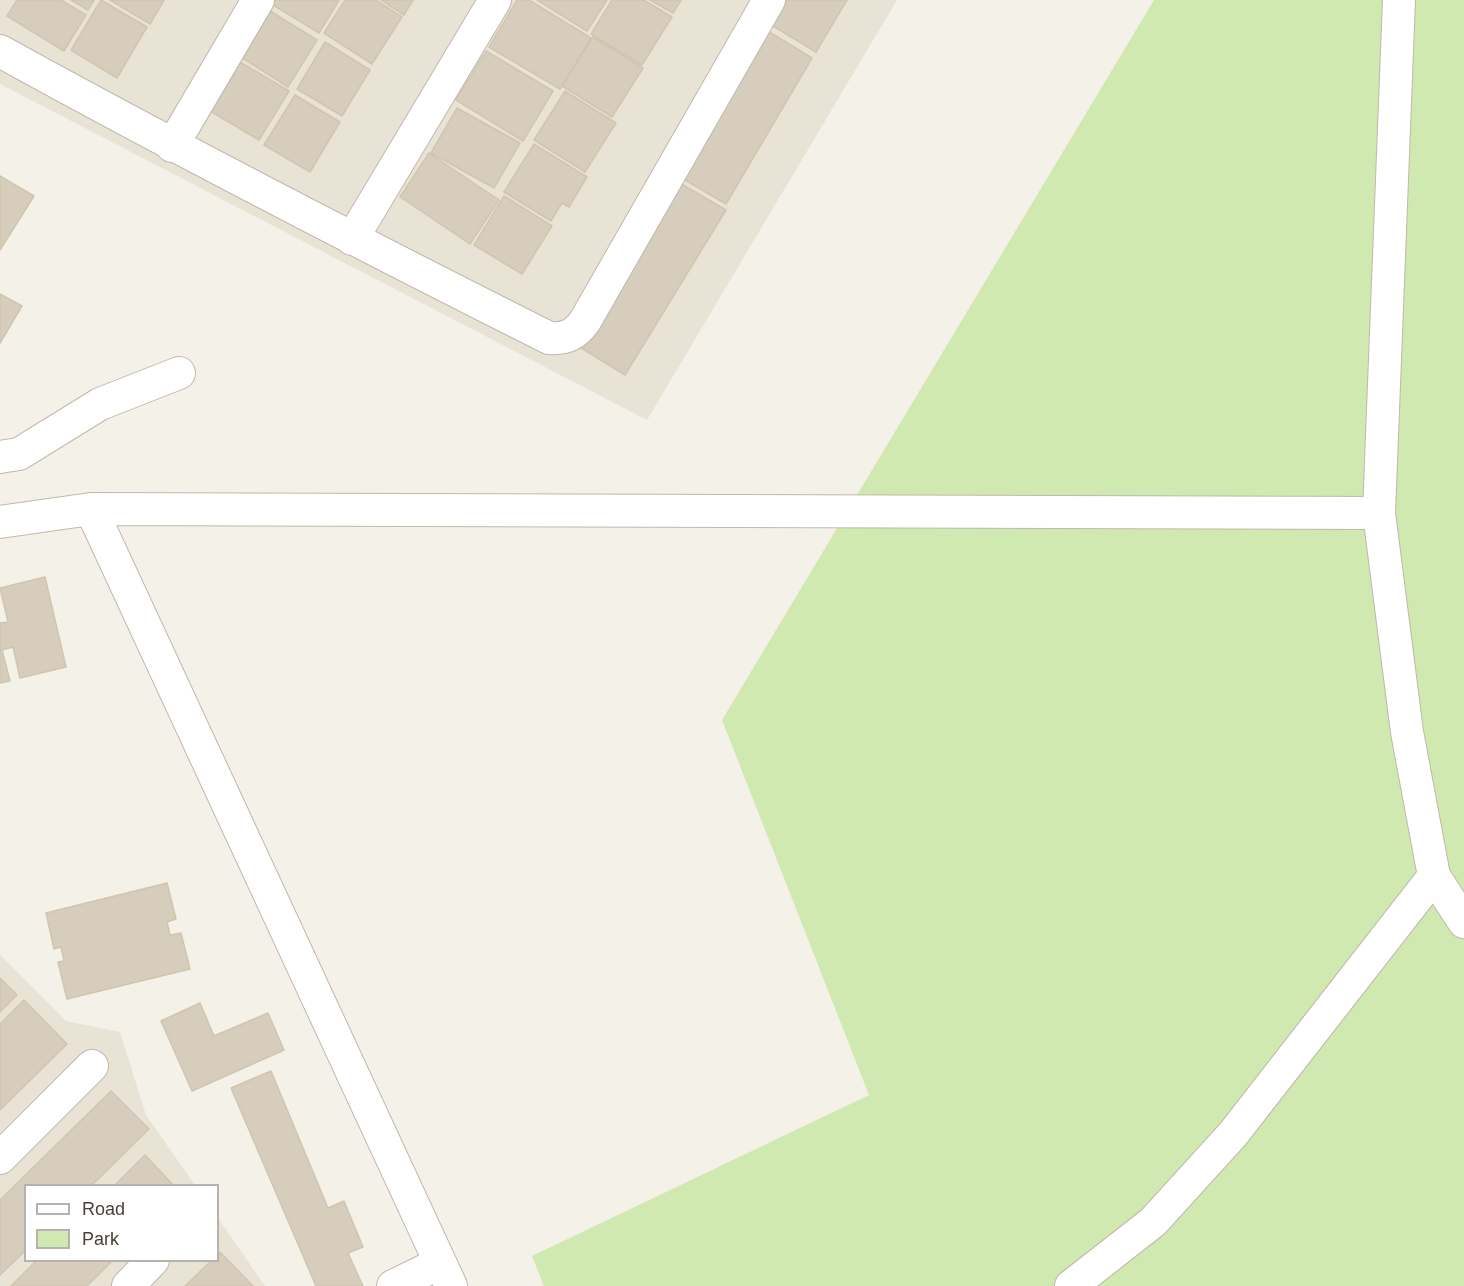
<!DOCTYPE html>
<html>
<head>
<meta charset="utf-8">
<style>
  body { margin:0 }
  #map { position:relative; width:1464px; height:1286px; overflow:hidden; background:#f4f1e8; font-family:Arial,sans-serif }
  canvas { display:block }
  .legend { position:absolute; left:24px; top:1184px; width:195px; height:78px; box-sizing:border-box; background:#fff; border:2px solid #b6b3af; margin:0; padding:8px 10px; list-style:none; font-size:18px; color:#484237 }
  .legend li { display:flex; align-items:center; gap:12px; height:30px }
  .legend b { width:30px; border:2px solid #b6b3af }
</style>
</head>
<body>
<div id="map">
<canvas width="1464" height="1286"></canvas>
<ul class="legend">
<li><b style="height:8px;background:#fff"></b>Road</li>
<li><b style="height:16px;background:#cfe9b0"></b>Park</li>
</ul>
</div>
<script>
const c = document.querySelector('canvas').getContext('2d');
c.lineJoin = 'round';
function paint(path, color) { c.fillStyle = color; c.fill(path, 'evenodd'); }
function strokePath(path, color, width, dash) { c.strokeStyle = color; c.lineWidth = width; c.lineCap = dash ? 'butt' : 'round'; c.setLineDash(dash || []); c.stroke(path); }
const residential = new Path2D(`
  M 0,0 L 897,0 L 647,420 L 0,84 Z
  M 0,955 L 66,1021 L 120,1032 L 146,1115 L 195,1185 L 26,1186 L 26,1260 L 218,1260 L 218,1218 L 265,1286 L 0,1286 Z`);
const green = new Path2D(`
  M 1154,0 L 1464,0 L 1464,1286 L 544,1286 L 532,1256 L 869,1095 L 722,720 Z`);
const building = new Path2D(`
  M 17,0 L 61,0 L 86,15 L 64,51 L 7,16 Z
  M 71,0 L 94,0 L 88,10 Z
  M 101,0 L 147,27 L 117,78 L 71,50 Z
  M 110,0 L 164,0 L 150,24 Z
  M 265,0 L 339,0 L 319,33 Z
  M 345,0 L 376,0 L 402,17 L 372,64 L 324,33 Z
  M 381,0 L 413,0 L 404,15 Z
  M 517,0 L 529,0 L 591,38 L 560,89 L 489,47 Z
  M 537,0 L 607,0 L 587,31 Z
  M 612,0 L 644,0 L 672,17 L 642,65 L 591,34 Z
  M 650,0 L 681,0 L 673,13 Z
  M 782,0 L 847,0 L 816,52 L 768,23 Z
  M 262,6 L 317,40 L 288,87 L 233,52 Z
  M 766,30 L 812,58 L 726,204 L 680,177 Z
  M 593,37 L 643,68 L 612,117 L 562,86 Z
  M 325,42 L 370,70 L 342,116 L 297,89 Z
  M 486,51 L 553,91 L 523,141 L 456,100 Z
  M 230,56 L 289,91 L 259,140 L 200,105 Z
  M 565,91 L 616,123 L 585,172 L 534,140 Z
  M 295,95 L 340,122 L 310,172 L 264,145 Z
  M 457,108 L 520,143 L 494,188 L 431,153 Z
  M 534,144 L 587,177 L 569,207 L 562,203 L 551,221 L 504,192 Z
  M 429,153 L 499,200 L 470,244 L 400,197 Z
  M 0,176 L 34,196 L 0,250 Z
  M 678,182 L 726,210 L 625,375 L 578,346 Z
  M 504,196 L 552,226 L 522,274 L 474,245 Z
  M 0,294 L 22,306 L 0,343 Z
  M 45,577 L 66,667 L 20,678 L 13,647 L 2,650 L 10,681 L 0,683 L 0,623 L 8,622 L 0,588 Z
  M 167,883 L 176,919 L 167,922 L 170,935 L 181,933 L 190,969 L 67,999 L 58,962 L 64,961 L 61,947 L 54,949 L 46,913 Z
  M 0,978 L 17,995 L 0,1012 Z
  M 24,1000 L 67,1044 L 0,1110 L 0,1024 Z
  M 200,1003 L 214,1036 L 268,1013 L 284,1050 L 192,1091 L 161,1021 Z
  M 271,1071 L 328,1208 L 344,1201 L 363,1247 L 348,1253 L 363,1286 L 316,1286 L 231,1088 Z
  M 111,1091 L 149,1129 L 91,1186 L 26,1186 L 26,1250 L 0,1275 L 0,1200 Z
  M 145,1155 L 174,1186 L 114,1186 Z
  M 220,1252 L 253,1286 L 185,1286 L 212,1260 L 218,1260 Z
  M 37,1260 L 113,1260 L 87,1286 L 11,1286 Z`);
const minor = new Path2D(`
  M 0,51 C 181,151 364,245 549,338 C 566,339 575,335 585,321 L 769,0
  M 172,146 L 258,0
  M 352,239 L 495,0
  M 0,457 L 19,454 L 100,404 L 179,373
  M 91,509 L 451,1286
  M 0,522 L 91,509 L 1379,513
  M 1434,876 L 1464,922
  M 0,1158 L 92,1066
  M 128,1286 L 153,1260
  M 393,1286 L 440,1263
  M 1071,1286 L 1153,1222 L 1233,1134 L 1434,876 L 1407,732 L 1379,513 L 1399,0`);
paint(residential, '#e9e3d6');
paint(green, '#cfe9b0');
paint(building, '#d6cdbd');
strokePath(building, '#d1c5b0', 1.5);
strokePath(minor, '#c0b9ab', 34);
strokePath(minor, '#fff', 32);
</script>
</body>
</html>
